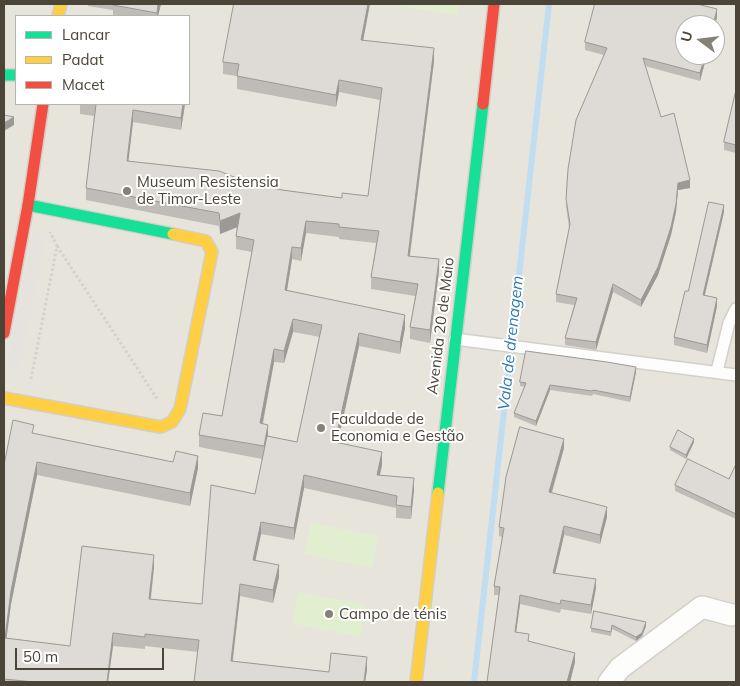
<!DOCTYPE html>
<html>
<head>
<meta charset="utf-8">
<style>
  body { margin:0 }
  #map { position:relative; width:740px; height:686px; overflow:hidden; background:#f4f2ee; font-family:Mulish,sans-serif }
  canvas { display:block }
  .frame { position:absolute; inset:0; border:5px solid #4b4439; pointer-events:none }
  .legend { position:absolute; left:15px; top:15px; width:175px; height:90px; box-sizing:border-box; background:#fff; border:1px solid #b7b4b0; margin:0; padding:6px 9px; list-style:none; font-size:15px; color:#4b4439 }
  .legend li { display:flex; align-items:center; gap:10px; height:25px }
  .legend b { width:25px; border:1px solid #b7b4b0 }
  .north { position:absolute; left:675px; top:15px; width:50px; height:50px; box-sizing:border-box; background:#fff; border:1px solid #b7b4b0; border-radius:50%; rotate:285deg; font-size:14px; font-weight:700; line-height:20px; text-align:center; color:#4b4439 }
  .north::after { content:''; display:block; margin:auto; width:18px; height:22px; background:#868178; clip-path:polygon(50% 0,100% 100%,50% 72%,0 100%) }
  .scale { position:absolute; left:15px; top:648px; width:149px; height:22px; box-sizing:border-box; border:2px solid #4b4439; border-top:0; padding-left:6px; font-size:15px; line-height:18px; white-space:nowrap; color:#4b4439; -webkit-text-stroke:4px #fff; paint-order:stroke }
</style>
</head>
<body>
<div id="map">
<canvas width="740" height="686"></canvas>
<div class="frame"></div>
<ul class="legend">
<li><b style="height:6px;background:#16e098"></b>Lancar</li>
<li><b style="height:6px;background:#ffcf43"></b>Padat</li>
<li><b style="height:6px;background:#f24e42"></b>Macet</li>
</ul>
<div class="north">U</div>
<div class="scale">50 m</div>
</div>
<script>
const c = document.querySelector('canvas').getContext('2d');
c.lineJoin = 'round';
function paint(path, color) { c.fillStyle = color; c.fill(path, 'evenodd'); }
function strokePath(path, color, width, dash) { c.strokeStyle = color; c.lineWidth = width; c.lineCap = dash ? 'butt' : 'round'; c.setLineDash(dash || []); c.stroke(path); }
function write(font, color, halo, rows, align = 'center') {
  c.font = font + ' Mulish,sans-serif'; c.lineWidth = 4; c.setLineDash([]); c.textBaseline = 'middle'; c.strokeStyle = halo; c.fillStyle = color; for (const [text, x, y, turn = 0] of rows) {
    c.save(); c.translate(x, y); c.rotate((+turn || 0) * Math.PI / 180); c.textAlign = isNaN(turn) ? turn : align; if (halo) c.strokeText(text, 0, 0); c.fillText(text, 0, 0); c.restore();
  }
}
const residential = new Path2D(`
  M 4,4 L 736,4 L 736,682 L 4,682 ZM 16,16 L 189,16 L 189,104 L 16,104 ZM 685,25 L 715,25 L 715,55 L 685,55 Z`);
const green = new Path2D(`
  M 400,4 L 459,4 L 457,15 L 399,6 Z
  M 311,523 L 378,536 L 372,568 L 304,554 Z
  M 298,592 L 366,605 L 360,637 L 292,623 Z`);
const parking = new Path2D(`
  M 34,230 L 45,240 L 21,366 L 5,373 Z`);
const stream = new Path2D(`
  M 474,682 L 549,4`);
const path = new Path2D(`
  M 57,246 L 158,400
  M 31,379 L 57,246 L 50,232`);
const lane = new Path2D(`
  M 455,339 L 736,375
  M 717,371 L 729,323 L 736,309`);
const street = new Path2D(`
  M 609,682 L 620,668 L 702,607 L 732,615`);
const fast = new Path2D(`
  M 4,75 L 16,75
  M 28,205 L 173,234
  M 438,493 L 483,104`);
const slow = new Path2D(`
  M 58,16 L 61,4
  M 4,398 L 161,427 L 172,422 L 180,409 L 212,252 L 206,241 L 173,234
  M 416,682 L 438,493`);
const jam = new Path2D(`
  M 483,104 L 494,4
  M 4,333 L 28,205 L 43,104`);
const wall = new Path2D(`
  M 88,4 L 161,4 L 158,16 L 113,16 L 113,10 L 88,6 Z
  M 717,17 L 715,26 L 715,25 L 685,55 L 707,55 L 700,81 L 645,66 L 661,117 L 690,188 L 678,190 L 676,212 L 671,235 L 658,275 L 641,307 L 613,292 L 596,350 L 565,345 L 565,338 L 574,305 L 556,302 L 556,294 L 569,228 L 566,206 L 566,199 L 604,55 L 585,50 L 585,42 Z
  M 364,40 L 434,61 L 410,256 L 439,271 L 430,343 L 410,339 L 410,327 L 415,296 L 371,289 L 371,277 L 376,243 L 339,239 L 339,237 L 306,233 L 301,261 L 292,259 L 287,290 L 405,328 L 400,354 L 359,346 L 338,442 L 382,465 L 380,475 L 414,490 L 411,519 L 396,518 L 396,508 L 304,488 L 294,540 L 261,534 L 255,560 L 279,577 L 273,603 L 240,596 L 233,661 L 329,672 L 367,670 L 365,682 L 194,682 L 198,652 L 145,646 L 145,649 L 113,646 L 108,682 L 4,682 L 4,465 L 34,434 L 198,468 L 190,506 L 37,475 L 11,604 L 6,638 L 70,646 L 154,567 L 151,599 L 202,604 L 255,494 L 262,459 L 199,447 L 199,435 L 222,416 L 252,252 L 236,249 L 236,236 L 237,227 L 220,234 L 219,226 L 86,200 L 86,188 L 94,116 L 80,114 L 80,104 L 185,104 L 181,130 L 133,122 L 128,161 L 244,181 L 282,190 L 342,198 L 368,196 L 380,100 L 339,92 L 336,107 L 237,89 L 237,76 L 223,74 L 223,62 ZM 293,332 L 320,337 L 297,442 L 268,436 L 263,424 L 274,362 L 284,363 Z
  M 736,90 L 736,153 L 724,150 L 724,142 Z
  M 724,212 L 705,295 L 717,306 L 707,353 L 674,345 L 674,337 L 688,291 Z
  M 636,372 L 630,402 L 593,394 L 592,396 L 550,390 L 536,426 L 514,417 L 514,413 L 525,387 L 520,386 L 520,382 Z
  M 694,442 L 686,459 L 670,450 L 670,447 Z
  M 564,448 L 552,493 L 607,517 L 600,544 L 564,535 L 555,574 L 596,588 L 591,614 L 561,609 L 560,613 L 520,604 L 516,632 L 529,641 L 575,662 L 570,682 L 487,682 L 499,595 L 494,595 L 494,586 L 502,537 L 499,536 L 499,527 Z
  M 736,464 L 736,519 L 675,491 L 675,485 L 729,479 Z
  M 594,611 L 646,626 L 642,636 L 636,641 L 612,629 L 611,636 L 591,632 L 591,628 Z`);
const shadedWall = new Path2D(`
  M 158,4 L 161,4 L 158,16 L 157,16 Z
  M 368,4 L 370,4 L 361,52 L 361,40 Z
  M 717,9 L 717,17 L 715,26 L 715,25 L 713,25 Z
  M 434,48 L 434,61 L 408,268 L 408,256 Z
  M 705,55 L 707,55 L 700,81 L 700,73 Z
  M 339,80 L 339,92 L 336,107 L 336,95 Z
  M 183,104 L 185,104 L 181,130 L 181,118 Z
  M 133,110 L 133,122 L 127,173 L 127,161 Z
  M 14,117 L 14,125 L 4,131 L 4,123 Z
  M 690,180 L 690,188 L 678,190 L 676,212 L 671,235 L 658,275 L 641,307 L 641,300 L 678,183 Z
  M 724,205 L 724,212 L 703,302 L 703,295 Z
  M 240,213 L 240,226 L 220,234 L 220,221 Z
  M 306,221 L 306,233 L 301,261 L 301,248 Z
  M 292,247 L 292,259 L 285,302 L 285,290 Z
  M 439,259 L 439,271 L 430,343 L 430,330 Z
  M 613,284 L 613,292 L 596,350 L 596,342 Z
  M 717,298 L 717,306 L 707,353 L 707,345 Z
  M 405,315 L 405,328 L 400,354 L 400,342 Z
  M 293,319 L 293,332 L 284,363 L 284,351 Z
  M 359,333 L 359,346 L 335,454 L 335,442 Z
  M 274,349 L 274,362 L 260,436 L 260,423 Z
  M 636,367 L 636,372 L 630,402 L 630,397 Z
  M 550,385 L 550,390 L 536,426 L 536,421 Z
  M 268,425 L 268,437 L 264,459 L 264,446 Z
  M 564,439 L 564,448 L 549,501 L 549,492 Z
  M 694,439 L 694,442 L 686,459 L 686,455 Z
  M 382,452 L 382,465 L 377,487 L 377,475 Z
  M 198,456 L 198,468 L 190,506 L 190,493 Z
  M 37,462 L 37,475 L 11,604 L 5,650 L 5,638 L 11,591 Z
  M 304,475 L 304,488 L 294,540 L 294,528 Z
  M 414,478 L 414,490 L 411,519 L 411,507 Z
  M 607,507 L 607,517 L 600,544 L 600,535 Z
  M 261,522 L 261,534 L 253,572 L 253,560 Z
  M 564,526 L 564,535 L 553,583 L 553,573 Z
  M 154,555 L 154,567 L 149,611 L 149,599 Z
  M 279,565 L 279,577 L 273,603 L 273,590 Z
  M 596,579 L 596,588 L 591,614 L 591,605 Z
  M 240,584 L 240,596 L 231,673 L 231,661 Z
  M 520,595 L 520,604 L 515,641 L 515,632 Z
  M 646,622 L 646,626 L 642,636 L 636,641 L 636,637 Z
  M 113,633 L 113,646 L 108,682 L 107,682 Z
  M 575,653 L 575,662 L 570,682 L 567,682 Z
  M 367,657 L 367,670 L 365,682 L 364,682 Z`);
const building = new Path2D(`
  M 113,4 L 158,4 L 157,13 L 113,5 Z
  M 234,4 L 368,4 L 361,40 L 434,48 L 408,256 L 439,259 L 430,330 L 410,327 L 418,284 L 371,277 L 379,231 L 339,227 L 339,224 L 306,221 L 301,248 L 292,247 L 285,290 L 405,315 L 400,342 L 359,333 L 335,442 L 382,452 L 377,475 L 414,478 L 411,507 L 396,505 L 397,496 L 304,475 L 294,528 L 261,522 L 253,560 L 279,565 L 273,590 L 240,584 L 231,661 L 329,672 L 331,653 L 367,657 L 364,682 L 194,682 L 199,640 L 145,634 L 145,637 L 113,633 L 107,682 L 34,682 L 4,679 L 4,465 L 13,420 L 34,425 L 32,433 L 173,462 L 176,451 L 198,456 L 190,493 L 37,462 L 11,591 L 5,638 L 70,646 L 82,546 L 154,555 L 149,599 L 202,604 L 211,485 L 255,494 L 267,436 L 297,442 L 322,325 L 293,319 L 284,351 L 274,349 L 260,423 L 268,425 L 264,446 L 199,435 L 203,413 L 222,416 L 254,240 L 236,236 L 240,213 L 220,221 L 219,213 L 86,188 L 96,104 L 93,104 L 183,104 L 181,118 L 133,110 L 127,161 L 219,171 L 244,181 L 282,190 L 342,198 L 342,193 L 368,196 L 382,88 L 339,80 L 336,95 L 237,76 L 239,64 L 223,62 Z
  M 595,4 L 697,4 L 717,9 L 713,25 L 685,25 L 685,55 L 705,55 L 700,73 L 643,58 L 661,117 L 674,113 L 690,180 L 678,183 L 676,204 L 671,227 L 658,267 L 641,300 L 613,284 L 596,342 L 565,338 L 577,298 L 556,294 L 570,224 L 566,199 L 568,169 L 576,120 L 607,48 L 585,42 Z
  M 736,90 L 736,145 L 724,142 Z
  M 4,115 L 14,117 L 4,123 Z
  M 709,202 L 724,205 L 703,295 L 717,298 L 707,345 L 674,337 L 685,291 L 688,291 Z
  M 526,351 L 607,362 L 636,367 L 630,397 L 593,390 L 592,391 L 550,385 L 536,421 L 514,413 L 526,383 L 520,382 Z
  M 520,427 L 564,439 L 549,492 L 607,507 L 600,535 L 564,526 L 553,573 L 596,579 L 591,605 L 561,600 L 560,604 L 520,595 L 515,632 L 529,634 L 528,641 L 575,653 L 567,682 L 487,682 L 500,587 L 494,586 L 504,528 L 499,527 L 506,477 Z
  M 678,430 L 694,439 L 686,455 L 670,447 Z
  M 688,459 L 729,479 L 736,464 L 736,514 L 675,485 Z
  M 594,611 L 646,622 L 642,633 L 636,637 L 612,625 L 611,632 L 591,628 Z`);
const markers = [
  [127,191,5,"#868178"],
  [321,428,5,"#868178"],
  [329,614,5,"#868178"]
];
const poiNames = [
  ["Museum Resistensia",137,182],
  ["de Timor-Leste",137,199],
  ["Faculdade de",331,419],
  ["Economia e Gestão",331,436],
  ["Campo de ténis",339,614]
];
const streetNames = [
  ["Avenida 20 de Maio",441,326,-83]
];
const waterNames = [
  ["Vala de drenagem",511,343,-84]
];
paint(residential, '#e7e4dc');
paint(green, '#e1eecf');
paint(parking, '#e6e3df');
strokePath(stream, '#c0ddf1', 6);
strokePath(lane, '#d2d0cb', 14);
strokePath(street, '#d2d0cb', 24);
strokePath(fast, '#d3cfc5', 14);
strokePath(slow, '#d3cfc5', 14);
strokePath(jam, '#d3cfc5', 14);
strokePath(path, '#d3d2cc', 3, [2.5, 2.5]);
strokePath(lane, '#fdfdfc', 11);
strokePath(street, '#fdfdfc', 21);
strokePath(fast, '#16e098', 11);
strokePath(slow, '#ffcf43', 11);
strokePath(jam, '#f24e42', 11);
paint(wall, '#bfbcb8');
paint(shadedWall, '#9b9996');
paint(building, '#dedbd6');
strokePath(building, '#9b9996', 1);
for (const [x, y, r, color] of markers) { const dot = new Path2D(); dot.arc(x, y, r, 0, 2 * Math.PI); c.fillStyle = color; c.fill(dot); strokePath(dot, '#fff', 2); }
write('15px', '#4b4439', '#fff', poiNames, 'left');
write('15px', '#4b4439', '#fff', streetNames);
write('italic 16px', '#2e7ab2', '#fff', waterNames);
</script>
</body>
</html>
